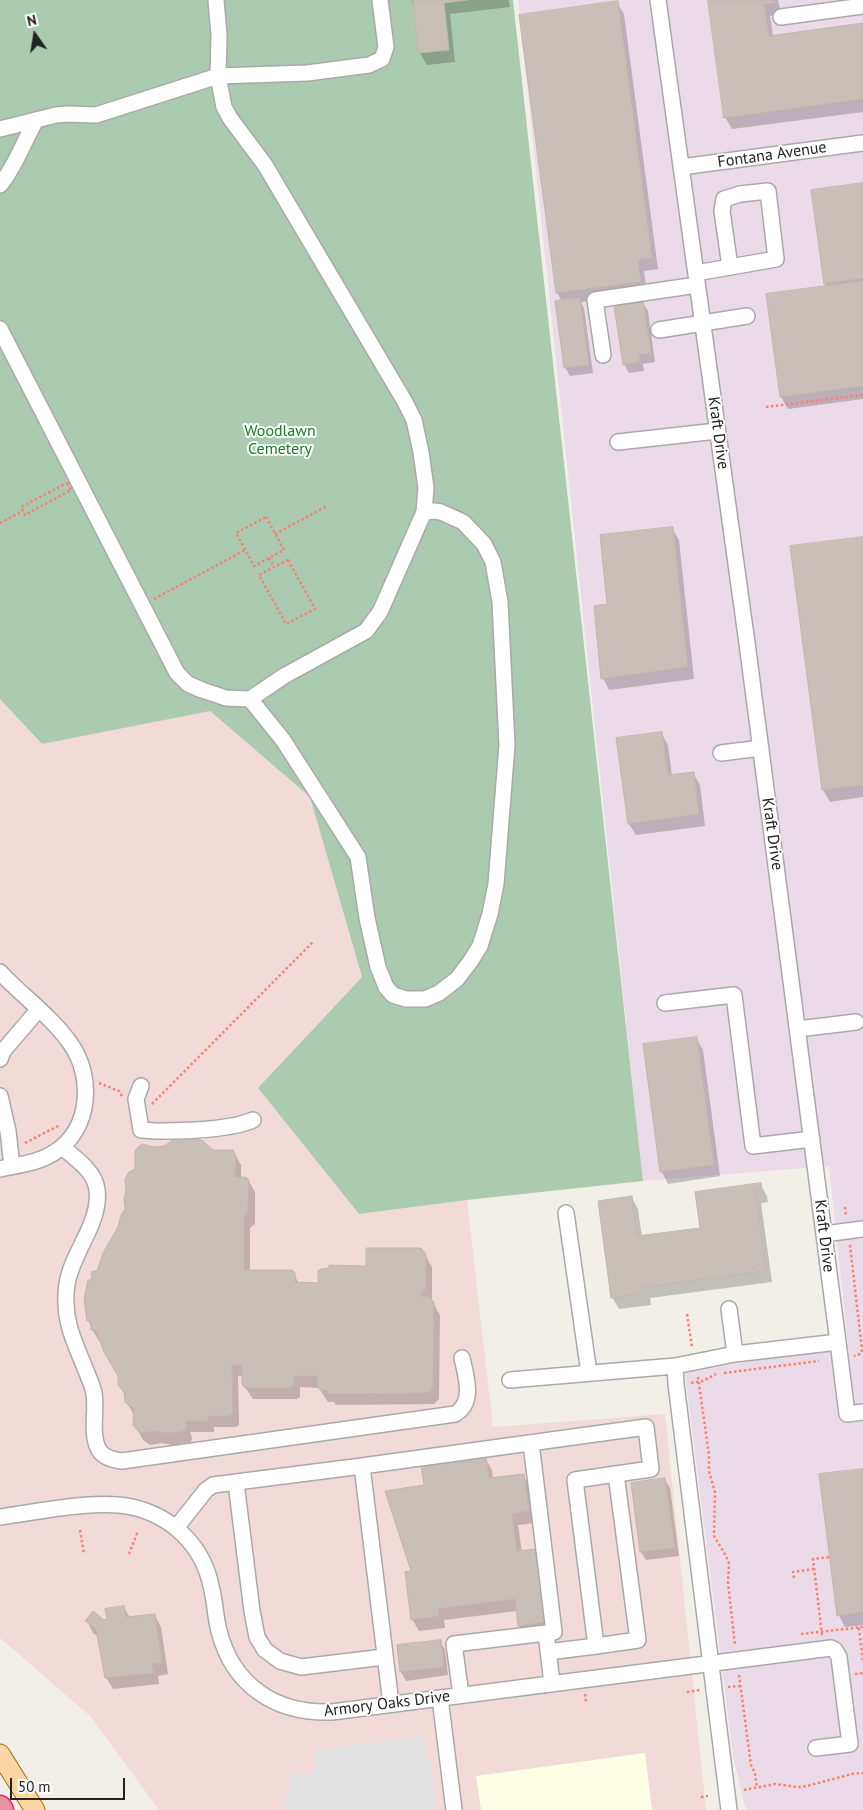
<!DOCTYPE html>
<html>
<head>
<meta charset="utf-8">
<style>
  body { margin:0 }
  #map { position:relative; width:863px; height:1810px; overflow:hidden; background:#f2efe9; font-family:"PT Sans",sans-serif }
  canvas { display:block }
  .north { position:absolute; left:10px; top:10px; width:50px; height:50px; -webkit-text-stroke:4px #fff; paint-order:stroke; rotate:347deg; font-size:14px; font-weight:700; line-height:20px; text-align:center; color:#222 }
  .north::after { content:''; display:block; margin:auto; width:18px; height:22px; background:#222; clip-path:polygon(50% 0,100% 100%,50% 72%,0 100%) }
  .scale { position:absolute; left:10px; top:1778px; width:115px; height:22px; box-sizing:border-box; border:2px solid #222; border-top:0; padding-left:6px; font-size:15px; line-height:18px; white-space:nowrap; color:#222; -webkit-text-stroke:4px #fff; paint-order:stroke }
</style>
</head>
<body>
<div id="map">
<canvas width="863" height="1810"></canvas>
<div class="north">N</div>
<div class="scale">50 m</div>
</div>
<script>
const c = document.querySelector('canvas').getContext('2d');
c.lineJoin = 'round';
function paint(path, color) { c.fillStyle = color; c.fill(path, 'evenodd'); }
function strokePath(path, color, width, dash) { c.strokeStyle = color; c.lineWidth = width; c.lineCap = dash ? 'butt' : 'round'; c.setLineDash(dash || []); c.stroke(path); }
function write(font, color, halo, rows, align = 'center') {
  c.font = font + ' "PT Sans",sans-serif'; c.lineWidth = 4; c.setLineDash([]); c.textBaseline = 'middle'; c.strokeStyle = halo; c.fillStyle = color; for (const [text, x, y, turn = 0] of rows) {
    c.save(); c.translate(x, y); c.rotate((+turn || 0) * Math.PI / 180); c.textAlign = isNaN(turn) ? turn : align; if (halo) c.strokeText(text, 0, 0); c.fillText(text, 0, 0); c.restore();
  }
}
const commercial = new Path2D(`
  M 0,699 L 42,744 L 162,715 L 210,711 L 310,797 L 362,977 L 258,1088 L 359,1214 L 467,1200 L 493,1427 L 665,1414 L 706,1810 L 159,1810 L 90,1716 L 0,1638 Z`);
const industrial = new Path2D(`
  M 518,0 L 863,0 L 863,1810 L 746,1810 L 733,1756 L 685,1373 L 848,1344 L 829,1166 L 643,1181 Z`);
const education = new Path2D(`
  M 645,1753 L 652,1810 L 481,1810 L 476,1776 Z`);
const cemetery = new Path2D(`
  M 0,0 L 513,0 L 643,1181 L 467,1200 L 359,1214 L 258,1088 L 362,977 L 310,797 L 210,711 L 42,744 L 0,699 Z`);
const parking = new Path2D(`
  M 424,1736 L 427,1756 L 431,1756 L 438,1810 L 285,1810 L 284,1797 L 289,1795 L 288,1784 L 294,1772 L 303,1773 L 316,1771 L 314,1750 Z`);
const shadow = new Path2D(`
  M 411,0 L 509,0 L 510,7 L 450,14 L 455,62 L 427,65 L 420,53 L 415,6 Z
  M 709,0 L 778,0 L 781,14 L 770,16 L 773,36 L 863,24 L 863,112 L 732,129 L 725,117 Z
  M 617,3 L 624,14 L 658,269 L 644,271 L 647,294 L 581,302 L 584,308 L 593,373 L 570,376 L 565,367 L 562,301 L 557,293 L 520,16 Z
  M 863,184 L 863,399 L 788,409 L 781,397 L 827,287 L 825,283 Z
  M 643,303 L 648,311 L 655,362 L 643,364 L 644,371 L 629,373 L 624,364 Z
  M 672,529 L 679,540 L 694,679 L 609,690 L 603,678 L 609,605 Z
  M 863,538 L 863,797 L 830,802 L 823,790 L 791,547 Z
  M 661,733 L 668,745 L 672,776 L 693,773 L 700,785 L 705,826 L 636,835 L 629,824 Z
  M 696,1038 L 703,1050 L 720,1176 L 668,1184 L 662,1172 L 644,1045 Z
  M 154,1148 L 232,1151 L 236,1156 L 242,1167 L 241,1167 L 241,1178 L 248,1180 L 255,1192 L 255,1224 L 250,1228 L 250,1271 L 294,1274 L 299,1284 L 319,1284 L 367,1267 L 425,1255 L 432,1267 L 432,1301 L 440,1315 L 439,1399 L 434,1404 L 336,1405 L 334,1402 L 328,1402 L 319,1388 L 300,1387 L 300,1397 L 297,1399 L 253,1399 L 243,1384 L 243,1376 L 238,1376 L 239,1425 L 236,1427 L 214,1427 L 214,1432 L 190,1432 L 192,1438 L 191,1442 L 173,1445 L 161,1443 L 150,1445 L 143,1440 L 136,1427 L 134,1415 L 125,1400 L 125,1395 L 119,1385 L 119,1376 L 101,1341 L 99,1341 L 92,1329 L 88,1320 L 92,1281 L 126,1210 L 137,1170 Z
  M 760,1184 L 767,1196 L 768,1202 L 761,1203 L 772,1282 L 650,1298 L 651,1305 L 619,1309 L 612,1297 L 632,1198 L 638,1209 L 642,1237 L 701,1229 Z
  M 485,1458 L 492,1470 L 493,1479 L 523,1475 L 530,1487 L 535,1523 L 518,1525 L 522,1552 L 534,1550 L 541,1562 L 550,1634 L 526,1637 L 519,1626 L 517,1611 L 444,1620 L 445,1628 L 419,1631 L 412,1619 L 413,1573 L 425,1486 Z
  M 863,1470 L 863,1625 L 845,1627 L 839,1615 Z
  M 665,1480 L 670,1488 L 679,1556 L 646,1560 L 641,1552 Z
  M 124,1607 L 130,1618 L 155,1616 L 161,1627 L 168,1674 L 158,1676 L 159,1684 L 113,1689 L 106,1677 L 98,1637 L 93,1633 L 87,1621 L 108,1620 Z
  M 440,1641 L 445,1650 L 448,1675 L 406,1681 L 401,1672 L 398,1647 Z`);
const building = new Path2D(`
  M 413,0 L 467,0 L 444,3 L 449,50 L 419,53 Z
  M 708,0 L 775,0 L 775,3 L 764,4 L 769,36 L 863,23 L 863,99 L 724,118 Z
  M 618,1 L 652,258 L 638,260 L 641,282 L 556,293 L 519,15 Z
  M 863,183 L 863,278 L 824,284 L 811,190 Z
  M 863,281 L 863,386 L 780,397 L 766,294 Z
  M 580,298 L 589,365 L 564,368 L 555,301 Z
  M 643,301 L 651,353 L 639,355 L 640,362 L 623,365 L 614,306 Z
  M 673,527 L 688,667 L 601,679 L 594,606 L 607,604 L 600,535 Z
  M 863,537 L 863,785 L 822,790 L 790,546 Z
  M 662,732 L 668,775 L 694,772 L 699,814 L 628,824 L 616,738 Z
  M 697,1037 L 714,1165 L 660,1172 L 643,1044 Z
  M 191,1136 L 203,1141 L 213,1150 L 233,1150 L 236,1156 L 235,1177 L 246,1177 L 249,1180 L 248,1212 L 244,1216 L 244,1270 L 292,1270 L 295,1273 L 295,1282 L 318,1283 L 318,1271 L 321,1269 L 329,1268 L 329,1265 L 366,1266 L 366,1248 L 421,1248 L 426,1254 L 426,1289 L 421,1293 L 421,1296 L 428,1296 L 434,1302 L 433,1387 L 427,1393 L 328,1394 L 328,1390 L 320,1390 L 317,1387 L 317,1376 L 294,1376 L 294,1385 L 290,1388 L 245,1388 L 242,1384 L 242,1365 L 232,1365 L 233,1412 L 230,1416 L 208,1416 L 208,1421 L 185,1421 L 186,1424 L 186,1429 L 181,1432 L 166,1433 L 154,1431 L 142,1433 L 138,1431 L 133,1425 L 134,1409 L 125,1402 L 124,1392 L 118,1385 L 118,1376 L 104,1352 L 96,1330 L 91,1330 L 91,1321 L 87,1321 L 84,1299 L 88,1280 L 91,1280 L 92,1271 L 97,1271 L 103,1253 L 118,1227 L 121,1215 L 125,1209 L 124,1200 L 126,1190 L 125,1179 L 129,1172 L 135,1169 L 135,1151 L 138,1147 L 142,1144 L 154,1147 L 164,1146 L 176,1138 Z
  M 761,1183 L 762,1190 L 755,1191 L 766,1271 L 644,1287 L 645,1293 L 611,1298 L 598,1201 L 632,1196 L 637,1236 L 700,1228 L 695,1192 Z
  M 486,1457 L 489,1478 L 524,1474 L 529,1511 L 512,1514 L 517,1551 L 535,1549 L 545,1622 L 518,1626 L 515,1599 L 438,1609 L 439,1616 L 411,1620 L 405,1572 L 411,1571 L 385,1491 L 424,1485 L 421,1465 Z
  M 863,1469 L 863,1612 L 837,1616 L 819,1474 Z
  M 665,1478 L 675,1548 L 640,1552 L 631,1483 Z
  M 124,1606 L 126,1617 L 155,1614 L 162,1663 L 152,1664 L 154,1673 L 105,1678 L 96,1629 L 85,1621 L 93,1611 L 104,1620 L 107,1619 L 105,1609 Z
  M 441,1640 L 444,1667 L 400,1672 L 397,1645 Z`);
const path = new Path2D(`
  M 766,407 L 863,395
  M 67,483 L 71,490 L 25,515 L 21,507 Z
  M 266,517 L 284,550 L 254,566 L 236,533 Z
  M 0,523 L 23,511
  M 275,534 L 327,506
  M 269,558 L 274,567
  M 288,560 L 315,609 L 286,624 L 259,575 Z
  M 154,599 L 245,550
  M 99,1083 L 119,1091 L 122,1096
  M 152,1104 L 313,942
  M 25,1143 L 60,1125
  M 845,1207 L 846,1216
  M 850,1245 L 862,1350 L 860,1354 L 854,1356
  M 687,1314 L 692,1347
  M 724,1373 L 819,1361
  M 698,1377 L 709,1455 L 709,1471 L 715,1492 L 714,1536 L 726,1556 L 729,1563 L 728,1583 L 735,1645
  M 691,1383 L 703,1381 L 716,1374
  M 80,1530 L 84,1554
  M 129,1554 L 138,1531
  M 794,1578 L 793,1572 L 814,1569
  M 859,1628 L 863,1662
  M 801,1634 L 863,1627
  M 822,1635 L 813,1559 L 830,1557
  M 855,1674 L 863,1673
  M 739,1675 L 751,1765 L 755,1773 L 757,1788
  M 728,1687 L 740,1686
  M 687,1692 L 700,1690
  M 585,1694 L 586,1702
  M 744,1790 L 775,1784 L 798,1787 L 807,1786 L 852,1774 L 863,1773
  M 701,1797 L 708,1796`);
const minor = new Path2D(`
  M 781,17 L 863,6
  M 0,129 L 56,115 L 67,114 L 96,115 L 218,76 L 307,73 L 369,65 L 382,59 L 386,47 L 380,0
  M 681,167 L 863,143
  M 0,185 C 15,167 24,141 36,120
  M 696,273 L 776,259 L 768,191 L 740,194 L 724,199 L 722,211 L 730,267
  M 0,329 L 177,673 L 188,684 L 202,690 L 226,698 L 250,699 L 284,676 L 366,631 L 380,612 L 424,512 L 426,488 L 421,452 L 414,420 L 405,402 L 265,165 L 230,118 L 224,107 L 218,76 L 219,35 L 216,0
  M 659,330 L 747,316
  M 603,355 L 595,300 L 697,285
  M 618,442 L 717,431
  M 250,699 L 283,740 L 358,857 L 367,918 L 378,967 L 386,987 L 393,995 L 406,999 L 425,999 L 439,993 L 457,979 L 470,962 L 480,946 L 490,914 L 496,884 L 507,745 L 500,602 L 493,562 L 484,544 L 463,522 L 441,512 L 434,511 L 424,512
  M 721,753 L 761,748
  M 0,972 C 22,996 51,1016 70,1043 C 94,1076 91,1129 55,1152 C 39,1163 18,1165 0,1169
  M 665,1003 L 734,995 L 753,1146 L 812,1139
  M 798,1029 L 856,1022
  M 0,1059 L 3,1051 L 39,1009
  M 141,1086 L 136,1099 L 141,1130 C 147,1130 153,1131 160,1131 C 185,1131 230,1130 253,1120
  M 0,1096 L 8,1131 L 12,1166
  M 62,1147 C 76,1159 95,1171 97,1190 C 101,1223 72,1252 67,1284 C 62,1317 73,1339 85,1368 C 88,1376 92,1384 94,1393 C 97,1411 90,1434 99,1450 C 104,1458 113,1460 122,1461 L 455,1414 C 475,1403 466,1376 462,1358
  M 566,1213 L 589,1373
  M 824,1234 L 863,1229
  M 729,1309 L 735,1354
  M 838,1342 L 847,1414 L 863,1412
  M 675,1366 L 676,1384 L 729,1810
  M 510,1380 L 675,1366 L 735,1354 L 838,1342 L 747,643 L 658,0
  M 531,1443 L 554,1632 L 546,1633
  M 362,1466 L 646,1427 L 651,1469 L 616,1474
  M 616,1474 L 638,1640 L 596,1646 L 575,1480 Z
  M 236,1483 L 252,1611 L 257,1637 L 265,1650 L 280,1661 L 301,1667 L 384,1657
  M 0,1517 C 38,1512 96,1499 132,1507 C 172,1516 203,1546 211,1586 C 215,1600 215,1616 219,1631 C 233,1686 276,1714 332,1712 L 831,1648 L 835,1650 L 839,1657 L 850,1744 L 816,1748
  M 176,1528 L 206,1490 L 213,1485 L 362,1466 L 391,1704
  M 548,1652 L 596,1646
  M 461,1695 L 454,1644 L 546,1633 L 552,1683
  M 440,1698 L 454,1810`);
const major = new Path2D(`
  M 0,1754 L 35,1810`);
const highway = new Path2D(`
  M 0,1807 L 2,1810`);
const streetNames = [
  ["Fontana Avenue",772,155,-8],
  ["Kraft Drive",718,433,82],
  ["Kraft Drive",772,834,82],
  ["Kraft Drive",824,1236,83],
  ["Armory Oaks Drive",387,1704,-7]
];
const parkNames = [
  ["Woodlawn",280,431],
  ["Cemetery",280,449]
];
paint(commercial, '#f2dad9');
paint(industrial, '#ebdbe8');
paint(education, '#ffffe5');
paint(cemetery, '#aacbaf');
paint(parking, '#e2e2e2');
paint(shadow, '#0003');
paint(building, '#c7bfb8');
strokePath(building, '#c4b6ab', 1);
strokePath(minor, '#a9a9a9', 18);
strokePath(major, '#a06b00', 21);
strokePath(highway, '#dc2a67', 25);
strokePath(path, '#fa8072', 2.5, [2.5, 2.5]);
strokePath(minor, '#fff', 15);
strokePath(major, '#fcd6a4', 19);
strokePath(highway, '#e892a2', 22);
write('16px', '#222', '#fff', streetNames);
write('16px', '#0c8416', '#fff', parkNames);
</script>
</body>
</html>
